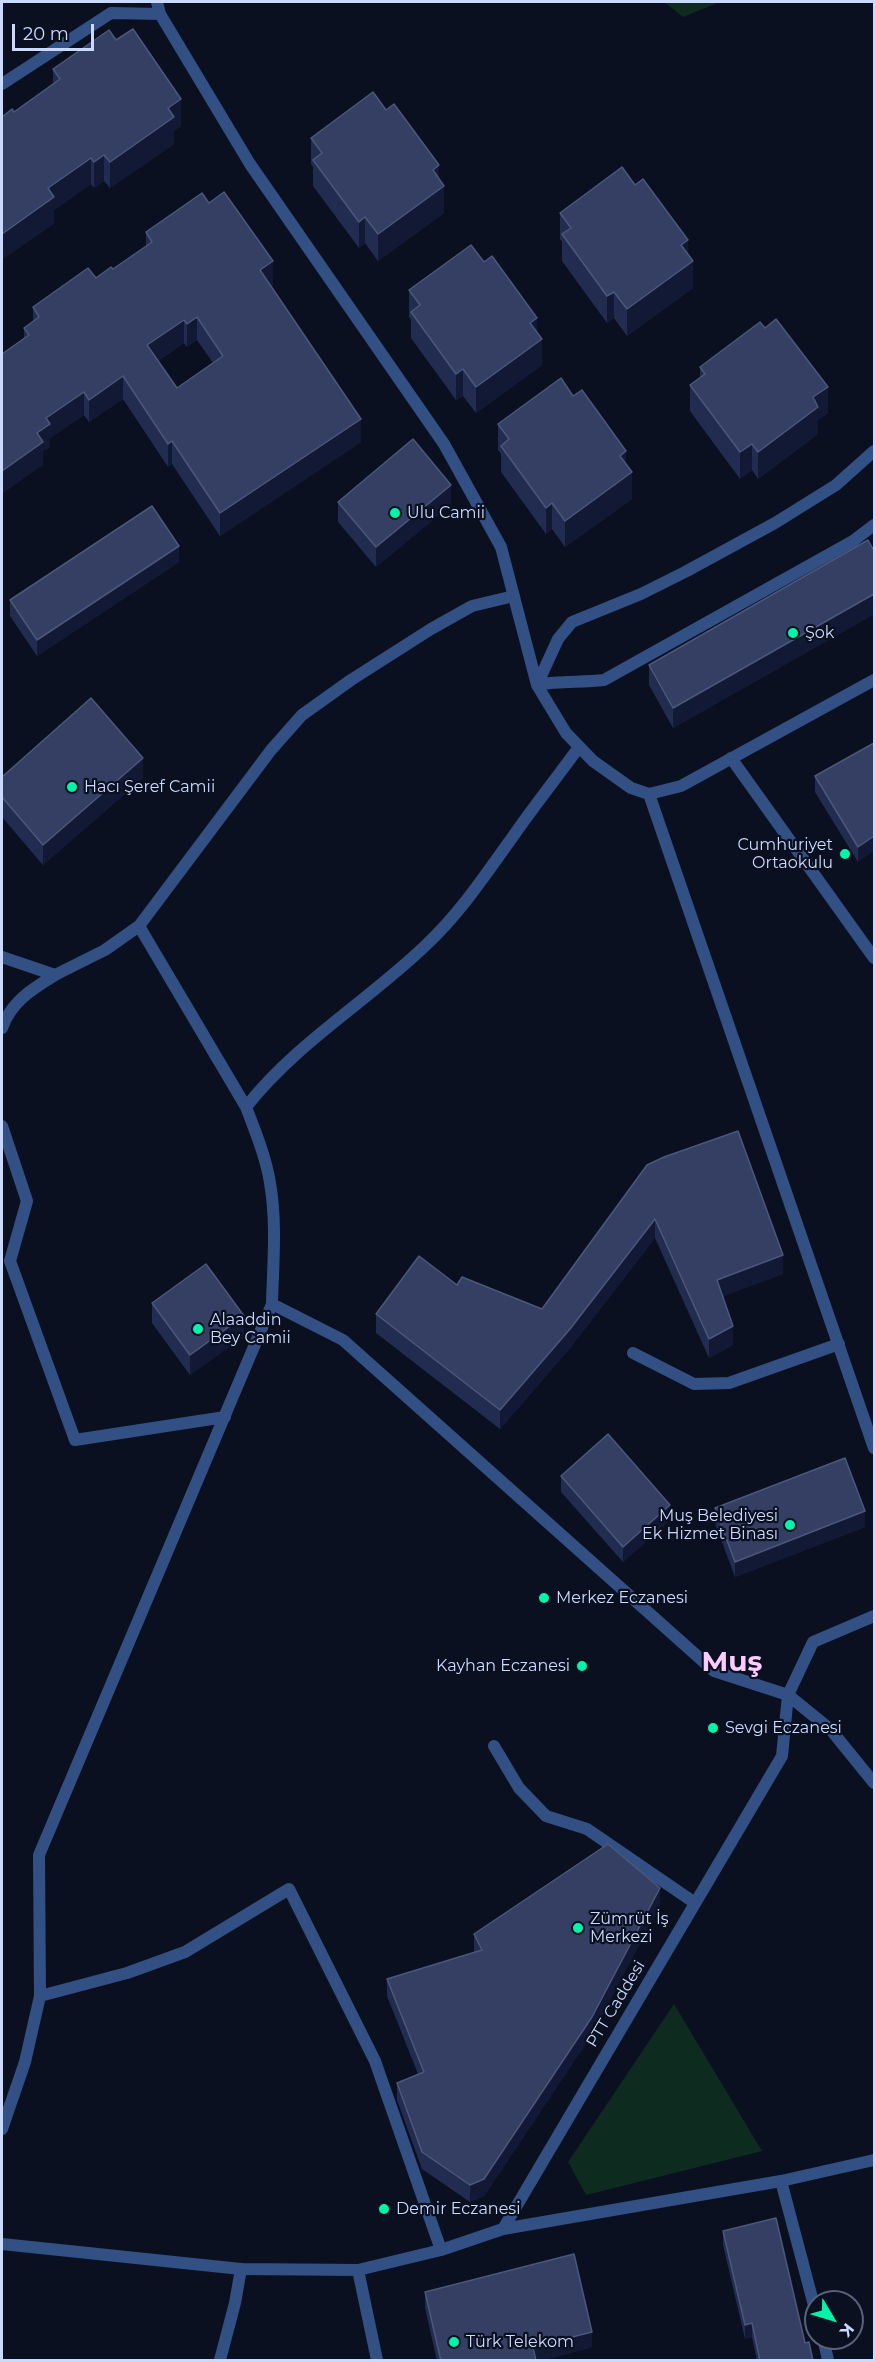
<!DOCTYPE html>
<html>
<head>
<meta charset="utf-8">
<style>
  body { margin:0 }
  #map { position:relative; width:876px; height:2362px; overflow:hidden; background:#0b1020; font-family:Montserrat,sans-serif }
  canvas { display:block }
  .frame { position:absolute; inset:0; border:3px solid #cadaff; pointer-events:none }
  .north { position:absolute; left:804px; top:2290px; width:60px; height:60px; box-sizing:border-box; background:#0b1020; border:2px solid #576179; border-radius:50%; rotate:128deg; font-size:16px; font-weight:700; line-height:24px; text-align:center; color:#cadaff }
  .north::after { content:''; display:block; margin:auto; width:21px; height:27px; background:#00f5a9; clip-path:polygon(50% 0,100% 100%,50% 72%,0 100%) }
  .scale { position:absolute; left:12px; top:24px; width:82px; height:27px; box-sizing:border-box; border:3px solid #cadaff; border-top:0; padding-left:8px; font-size:18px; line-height:21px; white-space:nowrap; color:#cadaff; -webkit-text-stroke:4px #0b1020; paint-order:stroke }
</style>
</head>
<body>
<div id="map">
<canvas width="876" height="2362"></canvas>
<div class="frame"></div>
<div class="north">K</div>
<div class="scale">20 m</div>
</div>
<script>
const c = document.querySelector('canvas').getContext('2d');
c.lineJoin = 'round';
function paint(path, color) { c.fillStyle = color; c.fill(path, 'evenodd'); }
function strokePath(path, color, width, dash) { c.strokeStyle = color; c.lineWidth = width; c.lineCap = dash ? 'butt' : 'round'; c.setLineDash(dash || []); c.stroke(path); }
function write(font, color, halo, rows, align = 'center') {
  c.font = font + ' Montserrat,sans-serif'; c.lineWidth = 4.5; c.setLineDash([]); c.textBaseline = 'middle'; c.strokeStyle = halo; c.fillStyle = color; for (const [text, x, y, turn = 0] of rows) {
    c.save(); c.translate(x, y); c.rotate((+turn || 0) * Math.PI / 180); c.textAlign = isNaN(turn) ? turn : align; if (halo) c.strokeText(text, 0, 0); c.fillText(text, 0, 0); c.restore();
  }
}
const green = new Path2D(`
  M 664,2 L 720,2 L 683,17 Z
  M 674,2004 L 762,2151 L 586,2195 L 568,2162 Z`);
const minor = new Path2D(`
  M 157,2 L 160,14 L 250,164 L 444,444 L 501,547 L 537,685 L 566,733 L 593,761 L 631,788 L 649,794 L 681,786 L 874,680
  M 2,84 L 111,13 L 160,14
  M 537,685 L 558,639 L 572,622 L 641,594 L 685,572 L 775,523 L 836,485 L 874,451
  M 537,685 C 560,680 581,683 604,680 L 853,541 L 874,525
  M 731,758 L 874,958
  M 649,794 L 874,1448
  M 2,957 L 55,975 L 105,950 L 139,926
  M 2,1028 C 11,1002 32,989 55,975
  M 246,1107 C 296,1043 368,1001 426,945 C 461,912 486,874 514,835 C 535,805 558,776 579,747
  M 2,1126 L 27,1201 L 10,1261 L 75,1440 L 225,1417
  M 272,1304 L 343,1340 L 714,1671 L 788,1695 L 782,1756 L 503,2229
  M 633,1353 L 694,1384 L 729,1383 L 839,1344
  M 874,1616 L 813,1642 L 788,1695 L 831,1730 L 874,1783
  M 494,1746 L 519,1788 L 546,1816 L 587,1829 L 695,1903
  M 40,1996 L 127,1973 L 185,1952 L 289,1889 L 375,2061 L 441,2250
  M 2,2129 L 25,2062 L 40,1996 L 39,1855 L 272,1304 C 273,1264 277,1223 270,1183 C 266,1157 255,1131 246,1107 L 139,926 L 271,750 L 302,715 L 351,680 L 431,629 L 472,606 L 514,596
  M 781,2181 L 816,2313
  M 358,2270 L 441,2250 L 503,2229 L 781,2181 L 874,2160
  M 823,2338 L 828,2360
  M 220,2360 L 235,2303 L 241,2269`);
const tertiary = new Path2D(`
  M 2,2244 L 241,2269 L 358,2270 L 377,2360`);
const wall = new Path2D(`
  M 53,69 L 181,126 L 174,131 L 174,144 L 110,188 L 104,181 L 94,188 L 91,184 L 54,210 L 54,224 L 14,112 L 53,84 Z
  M 386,110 L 439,179 L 444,213 L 378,261 L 365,243 L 359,248 L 313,186 L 313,167 L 311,164 L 311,138 Z
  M 209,203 L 273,284 L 271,286 L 361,442 L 220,536 L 172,464 L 168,467 L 123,399 L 89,422 L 84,415 L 50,438 L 50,447 L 43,451 L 43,465 L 24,339 L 24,328 L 33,322 L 33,307 L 113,269 L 146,247 L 146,232 ZM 197,340 L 213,363 L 177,388 L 158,361 L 184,343 L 187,347 Z
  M 560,213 L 688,254 L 693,288 L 627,336 L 614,318 L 607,323 L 562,261 L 562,242 L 560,239 Z
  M 409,290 L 537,331 L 542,365 L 476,413 L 463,396 L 456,400 L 411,338 L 411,320 L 409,317 Z
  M 700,367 L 828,413 L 818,420 L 818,434 L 758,479 L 752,470 L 740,479 L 690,411 L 690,385 L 700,377 Z
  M 498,424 L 626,465 L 632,499 L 565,547 L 552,529 L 546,534 L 501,472 L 501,454 L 498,450 Z
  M 338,502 L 451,505 L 376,567 L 338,522 Z
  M 874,551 L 874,614 L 673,728 L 649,685 L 649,665 Z
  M 179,562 L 37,656 L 10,616 L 10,600 Z
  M 874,743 L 858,862 L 815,792 L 815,776 Z
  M 2,777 L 143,778 L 43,865 L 2,817 Z
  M 647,1165 L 783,1274 L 723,1296 L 733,1345 L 709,1358 L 655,1238 L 570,1348 L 500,1429 L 376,1333 L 376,1314 L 457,1285 L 542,1309 Z
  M 152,1303 L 244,1336 L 190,1375 L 152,1323 Z
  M 561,1476 L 670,1520 L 623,1562 L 561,1492 Z
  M 715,1508 L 865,1527 L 735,1577 L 715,1523 Z
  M 660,1905 L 592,2034 L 484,2196 L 470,2202 L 422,2169 L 397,2100 L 397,2083 L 418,2074 L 387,1996 L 387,1979 L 474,1952 L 474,1934 Z
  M 723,2231 L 805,2343 L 813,2361 L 757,2361 L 752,2337 L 745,2339 L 723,2245 Z
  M 425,2292 L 592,2347 L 540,2361 L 437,2361 L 425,2308 Z`);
const shadedWall = new Path2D(`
  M 181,99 L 181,126 L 174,131 L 174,144 L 110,188 L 110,162 L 168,108 Z
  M 104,155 L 104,181 L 94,188 L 94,162 Z
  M 91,158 L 91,184 L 54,210 L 54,224 L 2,260 L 2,234 L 48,188 Z
  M 439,165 L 439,190 L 444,186 L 444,213 L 378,261 L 378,234 L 433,170 Z
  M 365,217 L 365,243 L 359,248 L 359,222 Z
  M 688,240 L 688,265 L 693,261 L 693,288 L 627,336 L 627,309 L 681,245 Z
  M 273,261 L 273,284 L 260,293 L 260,270 Z
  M 614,292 L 614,318 L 607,323 L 607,296 Z
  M 197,317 L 197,340 L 187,347 L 187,324 Z
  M 537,318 L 537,342 L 542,339 L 542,365 L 476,413 L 476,387 L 530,323 Z
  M 184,320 L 184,343 L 147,368 L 147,345 Z
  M 463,369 L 463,396 L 456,400 L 456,374 Z
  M 123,376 L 123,399 L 89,422 L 89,400 Z
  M 828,387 L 828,413 L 818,420 L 818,434 L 758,479 L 758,452 L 813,397 Z
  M 84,392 L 84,415 L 50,438 L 50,447 L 43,451 L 43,465 L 2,494 L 2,471 L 37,433 L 46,418 Z
  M 361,419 L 361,442 L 220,536 L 220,513 Z
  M 172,441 L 172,464 L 168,467 L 168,444 Z
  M 752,444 L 752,470 L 740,479 L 740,452 Z
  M 626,451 L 626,476 L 632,472 L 632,499 L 565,547 L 565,521 L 620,456 Z
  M 451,485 L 451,505 L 376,567 L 376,547 Z
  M 552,503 L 552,529 L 546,534 L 546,508 Z
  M 179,546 L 179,562 L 37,656 L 37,640 Z
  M 874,594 L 874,614 L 673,728 L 673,708 Z
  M 143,758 L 143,778 L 43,865 L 43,845 Z
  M 874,836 L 874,851 L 858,862 L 858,847 Z
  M 655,1219 L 655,1238 L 570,1348 L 500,1429 L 500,1410 Z
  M 783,1255 L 783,1274 L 717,1299 L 717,1280 Z
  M 244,1316 L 244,1336 L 190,1375 L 190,1355 Z
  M 733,1326 L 733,1345 L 709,1358 L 709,1339 Z
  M 670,1505 L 670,1520 L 623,1562 L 623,1547 Z
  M 865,1511 L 865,1527 L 735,1577 L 735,1562 Z
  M 660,1888 L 660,1905 L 592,2034 L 484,2196 L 470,2202 L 470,2185 Z
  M 752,2323 L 752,2337 L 745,2339 L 745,2325 Z
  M 592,2332 L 592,2347 L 540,2361 L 533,2361 L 533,2347 Z`);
const building = new Path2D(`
  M 133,29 L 181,99 L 168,108 L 174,117 L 110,162 L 104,155 L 94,162 L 91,158 L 48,188 L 54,197 L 2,234 L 2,117 L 12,109 L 14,112 L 60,79 L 53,69 L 109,30 L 116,40 Z
  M 373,92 L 386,110 L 394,104 L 439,165 L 433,170 L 444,186 L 378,234 L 365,217 L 359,222 L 313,160 L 322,153 L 311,138 Z
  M 622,167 L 635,185 L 643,179 L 688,240 L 681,245 L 693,261 L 627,309 L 614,292 L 607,296 L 562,234 L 571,228 L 560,213 Z
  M 224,192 L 273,261 L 260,270 L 361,419 L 220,513 L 172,441 L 168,444 L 123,376 L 89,400 L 84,392 L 46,418 L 50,424 L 37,433 L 43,442 L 2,471 L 2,354 L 29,335 L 24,328 L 39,317 L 33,307 L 88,268 L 96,278 L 111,267 L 113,269 L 152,242 L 146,232 L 202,193 L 209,203 ZM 197,317 L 223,356 L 177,388 L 147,345 L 184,320 L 187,324 Z
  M 471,245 L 484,262 L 492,256 L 537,318 L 530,323 L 542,339 L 476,387 L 463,369 L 456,374 L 411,312 L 420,305 L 409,290 Z
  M 776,319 L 828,387 L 813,397 L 818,407 L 758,452 L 752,444 L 740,452 L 690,385 L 705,374 L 700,367 L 760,322 L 765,328 Z
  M 561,378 L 573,396 L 582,390 L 626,451 L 620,456 L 632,472 L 565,521 L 552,503 L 546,508 L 501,446 L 509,439 L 498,424 Z
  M 413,439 L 451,485 L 376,547 L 338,502 Z
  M 152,506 L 179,546 L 37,640 L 10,600 Z
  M 868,540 L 874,551 L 874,594 L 673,708 L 649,665 Z
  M 91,698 L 143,758 L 43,845 L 2,797 L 2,777 Z
  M 874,743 L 874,836 L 858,847 L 815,776 Z
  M 738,1131 L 783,1255 L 717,1280 L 733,1326 L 709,1339 L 655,1219 L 570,1329 L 500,1410 L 376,1314 L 419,1256 L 457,1285 L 462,1277 L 542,1309 L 647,1165 L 664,1157 Z
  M 206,1264 L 244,1316 L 190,1355 L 152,1303 Z
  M 608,1434 L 670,1505 L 623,1547 L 561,1476 Z
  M 845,1458 L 865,1511 L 735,1562 L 715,1508 Z
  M 608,1844 L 660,1888 L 592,2017 L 484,2179 L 470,2185 L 422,2152 L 397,2083 L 424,2072 L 387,1979 L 482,1950 L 474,1934 Z
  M 776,2218 L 805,2343 L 809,2342 L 813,2361 L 760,2361 L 752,2323 L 745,2325 L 723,2231 Z
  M 574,2254 L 592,2332 L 533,2347 L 536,2361 L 441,2361 L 425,2292 Z`);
const markers = [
  [395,513,6,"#00f5a9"],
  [793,633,6,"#00f5a9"],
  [72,787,6,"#00f5a9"],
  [845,854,6,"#00f5a9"],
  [198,1329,6,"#00f5a9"],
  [790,1525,6,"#00f5a9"],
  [544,1598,6,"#00f5a9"],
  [582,1666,6,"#00f5a9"],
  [713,1728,6,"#00f5a9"],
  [578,1928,6,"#00f5a9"],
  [384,2209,6,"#00f5a9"],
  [454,2342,6,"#00f5a9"]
];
const poiNames = [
  ["Ulu Camii",407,513],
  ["Şok",805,633],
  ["Hacı Şeref Camii",84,787],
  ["Cumhuriyet",833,845,"right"],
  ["Ortaokulu",833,863,"right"],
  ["Alaaddin",210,1320],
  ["Bey Camii",210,1338],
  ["Muş Belediyesi",778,1516,"right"],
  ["Ek Hizmet Binası",778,1534,"right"],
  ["Merkez Eczanesi",556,1598],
  ["Kayhan Eczanesi",570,1666,"right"],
  ["Sevgi Eczanesi",725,1728],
  ["Zümrüt İş",590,1919],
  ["Merkezi",590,1937],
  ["Demir Eczanesi",396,2209],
  ["Türk Telekom",466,2342]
];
const streetNames = [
  ["PTT Caddesi",616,2004,-59]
];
const townNames = [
  ["Muş",732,1663]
];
paint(green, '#0d2b1e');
strokePath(minor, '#325083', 12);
strokePath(tertiary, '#325083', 12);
paint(wall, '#222c50');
paint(shadedWall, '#111935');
paint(building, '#343f63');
strokePath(building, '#4b577b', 1.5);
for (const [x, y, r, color] of markers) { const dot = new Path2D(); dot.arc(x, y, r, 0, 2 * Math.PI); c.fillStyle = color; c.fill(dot); strokePath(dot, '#0b1020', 2); }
write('16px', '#cadaff', '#0b1020', poiNames, 'left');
write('16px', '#cadaff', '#0b1020', streetNames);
write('bold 28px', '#fdccff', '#0b1020', townNames);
</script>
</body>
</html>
